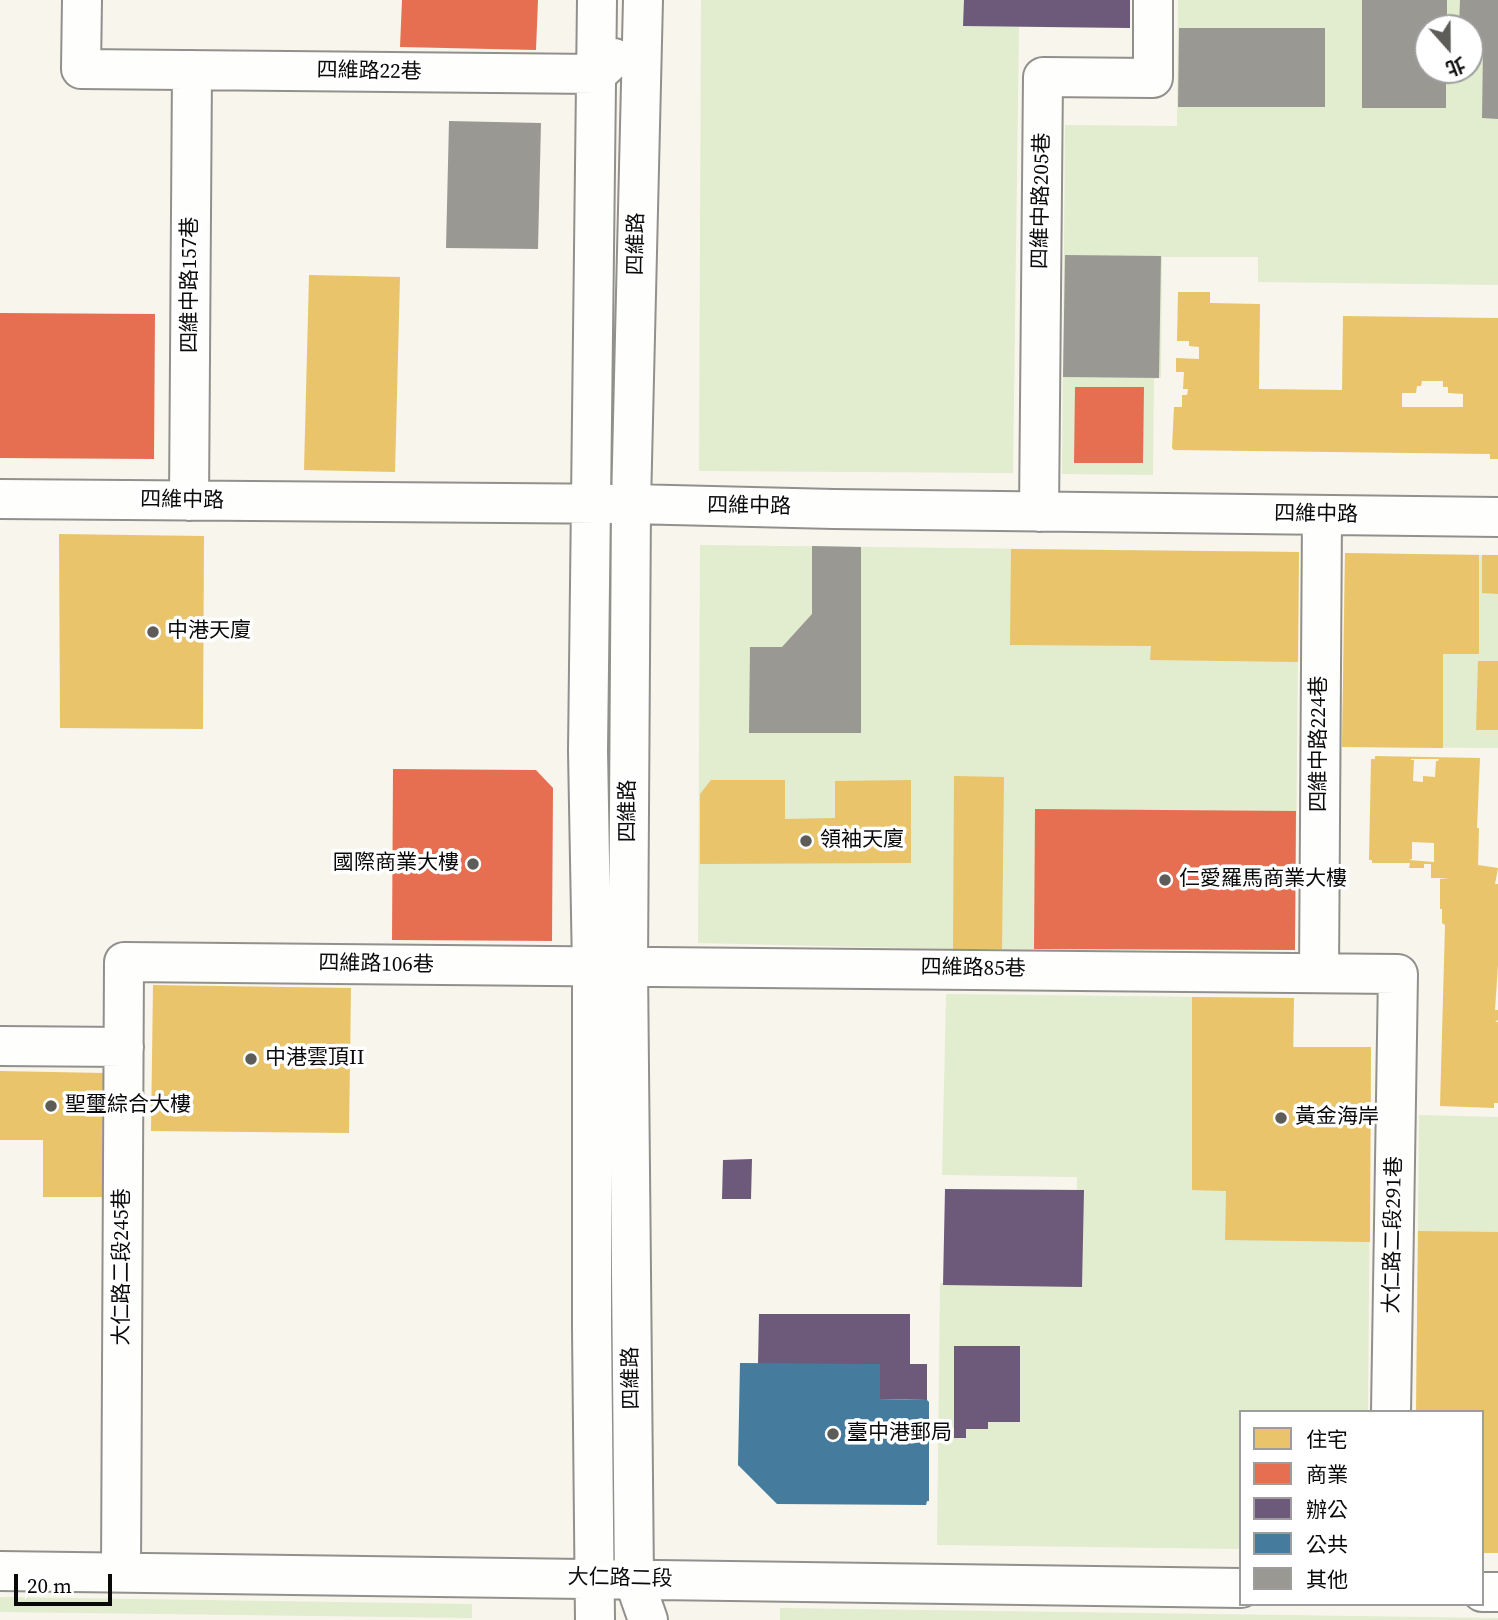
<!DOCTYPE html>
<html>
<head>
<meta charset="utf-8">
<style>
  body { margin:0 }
  #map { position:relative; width:1498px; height:1620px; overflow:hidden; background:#f8f5ed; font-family:"Source Serif 4","Noto Sans TC",serif }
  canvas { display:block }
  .legend { position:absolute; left:1239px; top:1410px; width:245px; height:196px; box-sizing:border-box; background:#fff; border:2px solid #9d9d9d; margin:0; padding:9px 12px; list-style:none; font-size:21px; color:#0a0a0a }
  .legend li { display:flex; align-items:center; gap:14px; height:35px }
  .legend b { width:35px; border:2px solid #9d9d9d }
  .north { position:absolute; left:1414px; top:14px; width:70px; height:70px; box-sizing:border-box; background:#fff; border:2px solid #9d9d9d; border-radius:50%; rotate:159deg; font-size:19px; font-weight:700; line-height:28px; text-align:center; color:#0a0a0a }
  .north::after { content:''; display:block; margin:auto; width:24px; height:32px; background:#5d5c59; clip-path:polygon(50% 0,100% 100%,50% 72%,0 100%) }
  .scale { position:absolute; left:14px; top:1574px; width:98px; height:32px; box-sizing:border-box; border:4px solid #0a0a0a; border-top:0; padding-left:9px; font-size:21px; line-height:24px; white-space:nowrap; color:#0a0a0a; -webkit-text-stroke:5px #fff; paint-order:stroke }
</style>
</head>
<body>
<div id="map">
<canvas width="1498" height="1620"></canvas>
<ul class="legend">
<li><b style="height:19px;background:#e9c46a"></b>住宅</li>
<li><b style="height:19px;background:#e76f51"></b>商業</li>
<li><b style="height:19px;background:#6d597a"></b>辦公</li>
<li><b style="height:19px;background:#457b9d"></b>公共</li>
<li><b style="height:19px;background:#9a9893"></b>其他</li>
</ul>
<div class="north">北</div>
<div class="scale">20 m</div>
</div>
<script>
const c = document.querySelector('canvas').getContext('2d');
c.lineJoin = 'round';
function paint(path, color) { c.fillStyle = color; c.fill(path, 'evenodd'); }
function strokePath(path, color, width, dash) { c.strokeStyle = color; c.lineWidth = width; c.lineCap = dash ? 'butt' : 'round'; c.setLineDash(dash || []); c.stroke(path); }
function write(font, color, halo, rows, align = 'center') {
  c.font = font + ' "Source Serif 4","Noto Sans TC",serif'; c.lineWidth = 7; c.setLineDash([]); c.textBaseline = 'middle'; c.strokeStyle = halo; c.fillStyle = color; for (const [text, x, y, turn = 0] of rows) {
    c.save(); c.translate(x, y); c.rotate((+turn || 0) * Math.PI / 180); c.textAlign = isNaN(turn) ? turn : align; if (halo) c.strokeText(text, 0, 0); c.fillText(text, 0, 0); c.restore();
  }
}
const green = new Path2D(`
  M 701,0 L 1130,0 L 1130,28 L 1019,27 L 1013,473 L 699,471 Z
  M 1178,0 L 1498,0 L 1498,285 L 1258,282 L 1258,257 L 1162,257 L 1161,378 L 1154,379 L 1153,475 L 1062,474 L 1065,125 L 1177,126 ZM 1428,28 L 1470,28 L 1470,70 L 1428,70 Z
  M 700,545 L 1299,552 L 1295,950 L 947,949 L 698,943 Z
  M 1345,553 L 1498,555 L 1498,748 L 1342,747 Z
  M 946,994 L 1294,998 L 1294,1047 L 1371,1047 L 1368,1412 L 1241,1412 L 1241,1549 L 937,1545 L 940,1283 L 1076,1276 L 1077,1177 L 942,1175 Z
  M 1419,1115 L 1498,1117 L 1498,1553 L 1482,1412 L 1416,1412 Z
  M 0,1597 L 472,1604 L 472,1618 L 0,1612 Z
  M 780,1608 L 1498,1618 L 1498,1620 L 780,1620 Z`);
const homes = new Path2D(`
  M 309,275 L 400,277 L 395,472 L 304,470 Z
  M 1178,292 L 1210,292 L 1210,303 L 1260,304 L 1259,389 L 1342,390 L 1343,316 L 1498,318 L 1498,459 L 1490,459 L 1490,454 L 1174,450 L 1172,448 L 1174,407 L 1182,407 L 1182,395 L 1187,395 L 1188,389 L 1183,389 L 1184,372 L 1176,372 L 1176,358 L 1199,359 L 1199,347 L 1189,346 L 1189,341 L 1177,341 ZM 1422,381 L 1443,381 L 1443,387 L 1448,387 L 1448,393 L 1463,394 L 1463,407 L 1402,407 L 1402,393 L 1416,393 L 1417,386 L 1421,386 Z
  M 59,534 L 204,536 L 203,729 L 60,728 Z
  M 1011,549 L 1299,552 L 1298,662 L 1150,660 L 1151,646 L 1010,645 Z
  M 1345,553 L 1479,555 L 1479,654 L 1443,654 L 1443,748 L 1342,747 Z
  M 1482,555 L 1498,555 L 1498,594 L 1482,593 Z
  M 1478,661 L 1498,661 L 1498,730 L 1476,730 Z
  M 1375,756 L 1480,758 L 1477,828 L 1479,828 L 1478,865 L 1498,868 L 1495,884 L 1498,884 L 1498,965 L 1495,1010 L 1498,1010 L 1498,1020 L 1495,1022 L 1498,1022 L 1498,1103 L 1494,1103 L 1494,1108 L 1440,1106 L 1445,925 L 1442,923 L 1442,909 L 1440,909 L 1440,879 L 1449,878 L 1431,878 L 1431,864 L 1424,864 L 1424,868 L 1409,868 L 1410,863 L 1372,863 L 1372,860 L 1369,860 L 1371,759 L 1375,759 ZM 1411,759 L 1439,759 L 1438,761 L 1436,761 L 1435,777 L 1423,776 L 1423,782 L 1413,781 L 1414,760 L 1411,760 ZM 1412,842 L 1434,843 L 1434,862 L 1409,860 L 1412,859 Z
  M 954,776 L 1004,777 L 1002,949 L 953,949 Z
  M 711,780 L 785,780 L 785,819 L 835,818 L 835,781 L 911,780 L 911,863 L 700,864 L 700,794 Z
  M 153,985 L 351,988 L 349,1133 L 151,1131 Z
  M 1192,997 L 1294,998 L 1293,1047 L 1371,1047 L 1370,1242 L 1225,1240 L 1226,1191 L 1192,1190 Z
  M 0,1071 L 103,1073 L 102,1197 L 43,1197 L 43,1140 L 0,1140 Z
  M 1418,1231 L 1498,1232 L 1498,1553 L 1482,1553 L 1482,1412 L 1416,1412 Z`);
const shops = new Path2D(`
  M 402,0 L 538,0 L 536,50 L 400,47 Z
  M 0,313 L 155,314 L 154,459 L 0,458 Z
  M 1075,387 L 1144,387 L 1143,463 L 1074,463 Z
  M 393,769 L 536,770 L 553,788 L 552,941 L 392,940 Z
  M 1035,809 L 1296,811 L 1295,950 L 1034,949 Z`);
const offices = new Path2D(`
  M 964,0 L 1130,0 L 1130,28 L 963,26 Z
  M 752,1159 L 751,1199 L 722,1199 L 723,1160 Z
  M 945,1189 L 1084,1190 L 1082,1287 L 943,1285 Z
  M 759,1314 L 910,1314 L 910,1364 L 927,1364 L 927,1400 L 880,1399 L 880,1364 L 758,1364 Z
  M 954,1346 L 1020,1346 L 1020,1422 L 988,1422 L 988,1429 L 966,1429 L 966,1438 L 954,1438 Z`);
const public = new Path2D(`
  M 740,1363 L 880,1364 L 880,1399 L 927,1400 L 929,1402 L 929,1501 L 927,1501 L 926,1505 L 777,1504 L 738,1465 Z`);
const building = new Path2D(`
  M 1362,0 L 1447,0 L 1447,28 L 1428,28 L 1428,70 L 1446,70 L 1446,108 L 1362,108 Z
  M 1460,0 L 1498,0 L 1498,119 L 1482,118 L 1483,48 L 1470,48 L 1470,28 L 1459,28 Z
  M 1179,28 L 1325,28 L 1325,107 L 1178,107 Z
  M 449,121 L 541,123 L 538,249 L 446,248 Z
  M 1065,255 L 1161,256 L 1159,378 L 1063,377 Z
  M 812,546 L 861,547 L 861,733 L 749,733 L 750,647 L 782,647 L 812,614 Z`);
const minor = new Path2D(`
  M 82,0 L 81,69 L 597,74 L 614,58
  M 643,0 L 631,504 L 628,965 L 634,1580 L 648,1620
  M 0,499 L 631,504 L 834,509 L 1498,517
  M 189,501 L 192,70
  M 1039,512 L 1043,77 L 1153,78 L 1153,0
  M 1319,973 L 1322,515
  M 0,1046 L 124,1047
  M 0,1571 L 1241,1588
  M 121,1572 L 124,962 L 1398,974 L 1391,1412
  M 1482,1592 L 1498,1592
  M 595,1620 L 592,1328 L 592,968 L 588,751 L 597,0`);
const markers = [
  [153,632,7,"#5d5c59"],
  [806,841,7,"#5d5c59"],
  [473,864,7,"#5d5c59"],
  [1165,880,7,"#5d5c59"],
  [251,1059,7,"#5d5c59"],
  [51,1106,7,"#5d5c59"],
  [1281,1118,7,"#5d5c59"],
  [833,1434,7,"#5d5c59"]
];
const streetNames = [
  ["四維路22巷",369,72,1],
  ["四維中路205巷",1042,201,-89],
  ["四維路",637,244,-89],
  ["四維中路157巷",191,285,-90],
  ["四維中路",182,501,1],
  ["四維中路",749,507,1],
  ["四維中路",1316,515,1],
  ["四維中路224巷",1320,744,-90],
  ["四維路",629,811,-90],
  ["四維路106巷",376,965,1],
  ["四維路85巷",973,969,1],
  ["大仁路二段291巷",1394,1235,-89],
  ["大仁路二段245巷",123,1267,-90],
  ["四維路",632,1378,-91],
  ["大仁路二段",620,1579,1]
];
const poiNames = [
  ["中港天廈",167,632],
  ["領袖天廈",820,841],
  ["國際商業大樓",459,864,"right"],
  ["仁愛羅馬商業大樓",1179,880],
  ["中港雲頂II",265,1059],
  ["聖璽綜合大樓",65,1106],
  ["黃金海岸",1295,1118],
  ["臺中港郵局",847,1434]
];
paint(green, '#e2eccf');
paint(homes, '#e9c46a');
paint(shops, '#e76f51');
paint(offices, '#6d597a');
paint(public, '#457b9d');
paint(building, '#9a9893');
strokePath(minor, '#91908c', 42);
strokePath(minor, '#fefefc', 38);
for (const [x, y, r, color] of markers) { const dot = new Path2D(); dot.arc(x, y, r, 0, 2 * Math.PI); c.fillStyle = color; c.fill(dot); strokePath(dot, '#fff', 2.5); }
write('21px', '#0a0a0a', '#fff', streetNames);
write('21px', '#0a0a0a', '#fff', poiNames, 'left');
</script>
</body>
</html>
